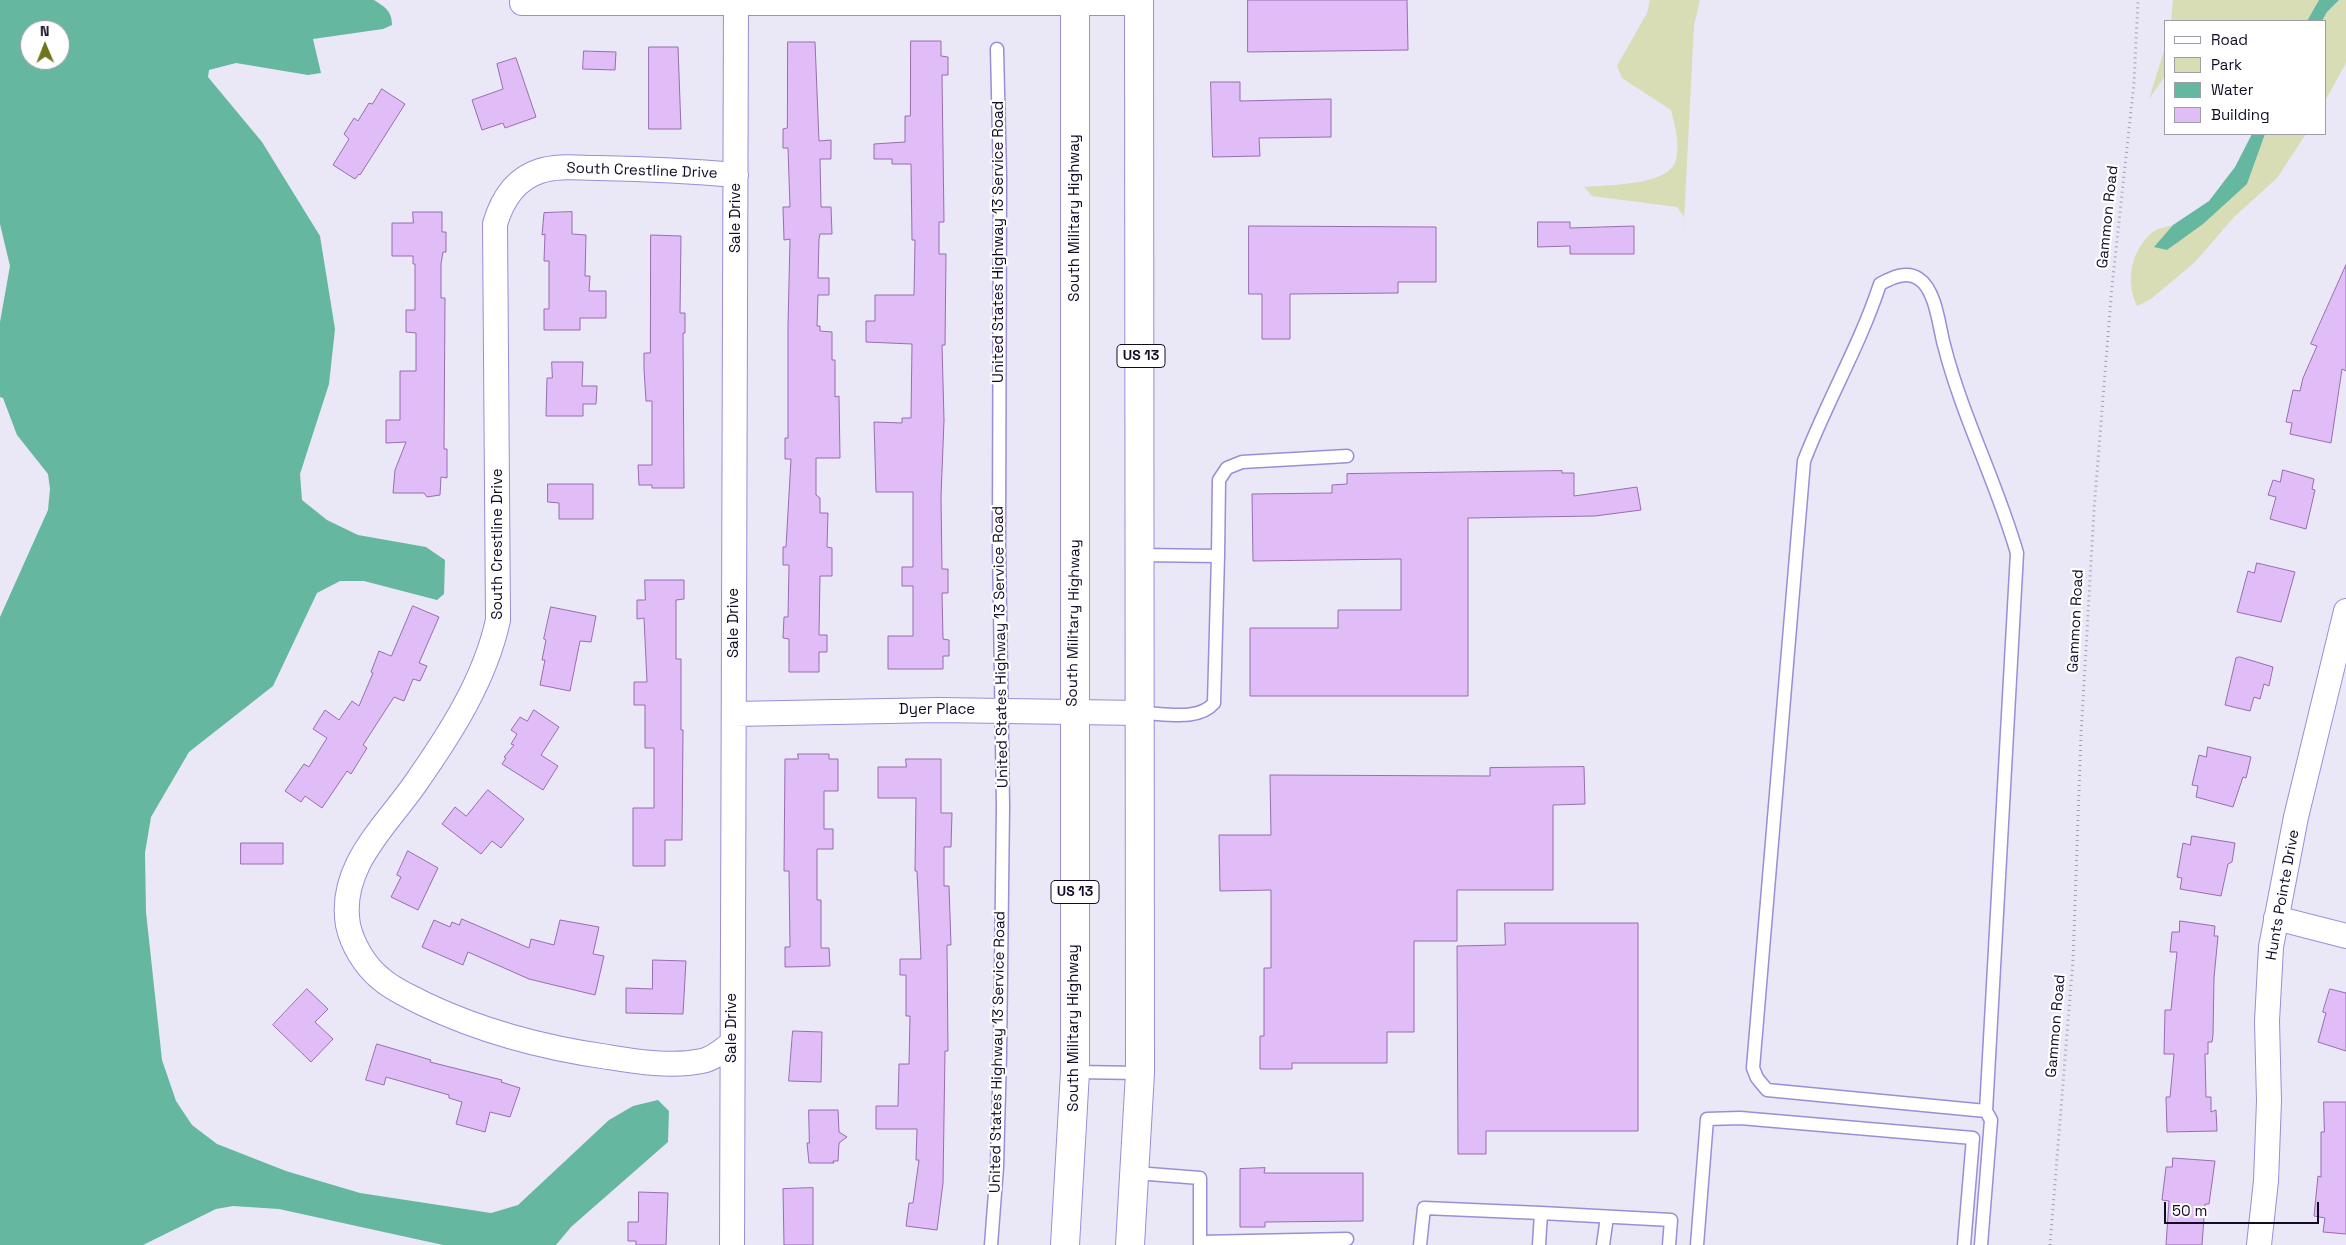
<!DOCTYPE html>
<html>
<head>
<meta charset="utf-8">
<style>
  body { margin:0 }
  #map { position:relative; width:2346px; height:1245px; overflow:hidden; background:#eae7f7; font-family:"Space Grotesk",sans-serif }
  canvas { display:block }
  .legend { position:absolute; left:2164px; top:20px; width:162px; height:115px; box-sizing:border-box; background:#fff; border:1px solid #a09da8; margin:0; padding:6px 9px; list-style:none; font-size:15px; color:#120a26 }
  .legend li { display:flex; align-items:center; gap:10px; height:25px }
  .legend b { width:25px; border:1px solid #a09da8 }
  .north { position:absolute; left:20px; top:20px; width:50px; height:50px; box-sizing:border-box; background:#fff; border:1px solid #a09da8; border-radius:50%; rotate:359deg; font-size:14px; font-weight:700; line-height:20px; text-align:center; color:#120a26 }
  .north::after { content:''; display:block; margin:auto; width:18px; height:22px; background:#70751d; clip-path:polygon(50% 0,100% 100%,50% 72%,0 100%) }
  .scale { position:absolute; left:2164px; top:1202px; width:155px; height:22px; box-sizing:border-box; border:2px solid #120a26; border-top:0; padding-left:6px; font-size:15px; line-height:18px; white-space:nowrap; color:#120a26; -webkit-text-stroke:4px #fff; paint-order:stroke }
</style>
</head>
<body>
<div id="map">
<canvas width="2346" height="1245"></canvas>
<ul class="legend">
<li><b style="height:6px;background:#fff"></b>Road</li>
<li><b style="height:14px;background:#d8ddb5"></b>Park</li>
<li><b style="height:14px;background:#66b79f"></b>Water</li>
<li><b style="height:14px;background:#e0bdf6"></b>Building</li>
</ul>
<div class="north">N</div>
<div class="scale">50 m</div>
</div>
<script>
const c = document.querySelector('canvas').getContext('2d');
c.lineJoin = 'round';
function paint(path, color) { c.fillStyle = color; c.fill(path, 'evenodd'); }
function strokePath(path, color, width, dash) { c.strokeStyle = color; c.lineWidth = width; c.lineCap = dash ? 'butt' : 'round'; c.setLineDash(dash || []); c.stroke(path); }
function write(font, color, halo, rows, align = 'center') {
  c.font = font + ' "Space Grotesk",sans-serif'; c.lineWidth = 4.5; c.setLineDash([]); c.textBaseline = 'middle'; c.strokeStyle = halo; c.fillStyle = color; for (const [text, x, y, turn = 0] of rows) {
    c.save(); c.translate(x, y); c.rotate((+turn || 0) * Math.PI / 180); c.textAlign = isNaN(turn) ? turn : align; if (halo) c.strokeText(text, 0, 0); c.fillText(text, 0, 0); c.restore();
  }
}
const green = new Path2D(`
  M 1650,0 L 1700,0 L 1694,25 L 1683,241 L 1684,217 L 1677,207 L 1592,196 L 1584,187 C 1605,185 1670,186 1676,160 C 1680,143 1675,126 1671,110 L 1622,78 L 1617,66 L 1647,13 Z
  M 2173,0 L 2319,0 L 2307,21 L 2171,21 Z
  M 2339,0 L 2346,0 L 2346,63 L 2325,101 L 2325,21 L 2322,21 L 2327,12 Z
  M 2165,48 L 2165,76 L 2149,99 Z
  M 2265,134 L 2306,134 L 2277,178 L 2234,217 L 2195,262 L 2151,299 L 2137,306 C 2125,280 2131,249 2154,231 C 2159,228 2167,227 2173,225 L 2155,246 L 2167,250 L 2247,184 Z`);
const water = new Path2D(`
  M 0,0 L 374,0 C 385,7 392,11 392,25 L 383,29 L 313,39 L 321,73 L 308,75 L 236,63 L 209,70 L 208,77 L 262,142 L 320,236 L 335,329 L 329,384 L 300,474 L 302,500 L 327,520 L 358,535 L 426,547 L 445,560 L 444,594 L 437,600 L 364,581 L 340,581 L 317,593 L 273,686 L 189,752 L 151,817 L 145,853 L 146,912 L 162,1060 L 176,1101 L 192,1125 L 217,1144 L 286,1171 L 360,1193 L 491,1213 L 518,1205 L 609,1120 L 633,1106 L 658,1100 L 669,1111 L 668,1142 L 571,1227 L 556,1245 L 443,1245 L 279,1209 L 233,1206 L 216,1209 L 143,1245 L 0,1245 L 0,617 L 48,510 L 50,489 L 48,474 L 17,435 L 3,398 L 0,397 L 0,322 L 10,266 L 0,224 ZM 30,30 L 60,30 L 60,60 L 30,60 Z
  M 2319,0 L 2339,0 L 2327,12 L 2322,21 L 2307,21 Z
  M 2252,134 L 2265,134 L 2247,184 L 2203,224 L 2167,250 L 2154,247 L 2173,225 L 2209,201 L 2235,167 Z`);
const building = new Path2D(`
  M 1248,0 L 1407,0 L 1408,50 L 1248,52 Z
  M 911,41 L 941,41 L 941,56 L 948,57 L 948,75 L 942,75 L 944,222 L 939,222 L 939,254 L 946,254 L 945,345 L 942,345 L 944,420 L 941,497 L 942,569 L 948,569 L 948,593 L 942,593 L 943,639 L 949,640 L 949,656 L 943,656 L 943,669 L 888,669 L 888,636 L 913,636 L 913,586 L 902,586 L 902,567 L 913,567 L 913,492 L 876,492 L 874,422 L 902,423 L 902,418 L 911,418 L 912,344 L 866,342 L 866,321 L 875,321 L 875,295 L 914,295 L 915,240 L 912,240 L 911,164 L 892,164 L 892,159 L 874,159 L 874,144 L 905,142 L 905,116 L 910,116 Z
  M 788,42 L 815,42 L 819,141 L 831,140 L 831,159 L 820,159 L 821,207 L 831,207 L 832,234 L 820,234 L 819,239 L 818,278 L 829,278 L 829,295 L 818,295 L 817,326 L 820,326 L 820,331 L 832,332 L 832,360 L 835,360 L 835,397 L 839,396 L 840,458 L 816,458 L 816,495 L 820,498 L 820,513 L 828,513 L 827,547 L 832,548 L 832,576 L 820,576 L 819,635 L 827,635 L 827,652 L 819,652 L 819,672 L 789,672 L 789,639 L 783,638 L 784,617 L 788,617 L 789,565 L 783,565 L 783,547 L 786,547 L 791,459 L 785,459 L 785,438 L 788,438 L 788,326 L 790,239 L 784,240 L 783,207 L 790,207 L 788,148 L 783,148 L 783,129 L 787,128 Z
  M 649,47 L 678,47 L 681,129 L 649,129 Z
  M 584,51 L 616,52 L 615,70 L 583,69 Z
  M 516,58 L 536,117 L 505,128 L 503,123 L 482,130 L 472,100 L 503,89 L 497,64 Z
  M 1211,82 L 1240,82 L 1240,101 L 1331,99 L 1331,137 L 1259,138 L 1260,156 L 1213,157 Z
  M 382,89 L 405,104 L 360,175 L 359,174 L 355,179 L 333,165 L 349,139 L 344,134 L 354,118 L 358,121 L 369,103 L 372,104 Z
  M 413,212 L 442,212 L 442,232 L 446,232 L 446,252 L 443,252 L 441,264 L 441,298 L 445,298 L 444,449 L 447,449 L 447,478 L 441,477 L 440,495 L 427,497 L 424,493 L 393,493 L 395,470 L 406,442 L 386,443 L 386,420 L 400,420 L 400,371 L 416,371 L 416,333 L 406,332 L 406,310 L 415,310 L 415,264 L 413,264 L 413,256 L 392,256 L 392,223 L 413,223 Z
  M 572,212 L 572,234 L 586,235 L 585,276 L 590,276 L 589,291 L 606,291 L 606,318 L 580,318 L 580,330 L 544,330 L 544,309 L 549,309 L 549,261 L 544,261 L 545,234 L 542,235 L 544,213 Z
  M 1538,222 L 1570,222 L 1570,228 L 1634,226 L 1634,254 L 1570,254 L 1570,246 L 1538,247 Z
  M 1249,226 L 1436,227 L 1436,282 L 1398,282 L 1398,293 L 1290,294 L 1290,339 L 1262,339 L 1262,294 L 1249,294 Z
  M 651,235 L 681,236 L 680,313 L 685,313 L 685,333 L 683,333 L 684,488 L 652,488 L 652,485 L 639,485 L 638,465 L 652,465 L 652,401 L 646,401 L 644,369 L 644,353 L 650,353 Z
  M 2346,265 L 2346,371 L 2342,369 L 2331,443 L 2290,434 L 2292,423 L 2286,422 L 2293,390 L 2300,391 L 2303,378 L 2317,346 L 2311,344 Z
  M 552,362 L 583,362 L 582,386 L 597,386 L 596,404 L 583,404 L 583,416 L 546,416 L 547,378 L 552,378 Z
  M 2283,470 L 2314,479 L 2312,489 L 2315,490 L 2306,529 L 2270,519 L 2276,497 L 2268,495 L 2273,480 L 2280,482 Z
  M 1562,471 L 1562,473 L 1574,473 L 1574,496 L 1637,487 L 1641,510 L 1595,516 L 1468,518 L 1468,696 L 1250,696 L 1250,628 L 1338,628 L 1338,610 L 1401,610 L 1401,559 L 1253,561 L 1252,494 L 1332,493 L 1332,485 L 1347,484 L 1347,474 Z
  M 548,484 L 593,484 L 593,519 L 559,519 L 559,503 L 548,502 Z
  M 2257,563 L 2295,572 L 2281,622 L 2237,612 L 2248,571 L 2254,573 Z
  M 645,580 L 684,580 L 684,599 L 676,600 L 676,659 L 681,659 L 681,730 L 683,730 L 682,840 L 665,840 L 665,866 L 633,866 L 633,808 L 654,808 L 654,748 L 645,748 L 645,705 L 634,705 L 634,682 L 647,682 L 644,618 L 637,619 L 637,600 L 645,600 Z
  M 413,606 L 439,617 L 419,663 L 427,666 L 420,681 L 413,679 L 404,701 L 394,697 L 363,745 L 367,748 L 351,774 L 347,771 L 322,808 L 305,796 L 301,802 L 285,791 L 304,764 L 309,767 L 327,738 L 313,729 L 325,710 L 339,720 L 352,701 L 359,706 L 373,673 L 371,672 L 379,651 L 391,656 Z
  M 551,607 L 596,616 L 591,642 L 580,641 L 570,691 L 540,685 L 545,660 L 542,660 L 546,640 L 544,639 Z
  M 2240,657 L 2273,667 L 2269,686 L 2264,684 L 2260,699 L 2254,697 L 2250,711 L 2225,705 L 2236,658 Z
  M 534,710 L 559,727 L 541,755 L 558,766 L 543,790 L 502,764 L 506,758 L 504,757 L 514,745 L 511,744 L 517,734 L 511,730 L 520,717 L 527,721 Z
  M 2208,747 L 2251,757 L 2246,778 L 2243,777 L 2233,807 L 2196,797 L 2198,786 L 2192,785 L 2199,755 L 2206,757 Z
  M 798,754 L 829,754 L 829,759 L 838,759 L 838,791 L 824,791 L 824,829 L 833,829 L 833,849 L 817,849 L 817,900 L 821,900 L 821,948 L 829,948 L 830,966 L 785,967 L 785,947 L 790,947 L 789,871 L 784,871 L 785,759 L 798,759 Z
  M 906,759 L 941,759 L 941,813 L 952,813 L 951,847 L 944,847 L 944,886 L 949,886 L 951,945 L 947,945 L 948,1051 L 945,1051 L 943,1183 L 937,1230 L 906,1226 L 909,1203 L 913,1203 L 919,1160 L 916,1160 L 917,1129 L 876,1129 L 876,1106 L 898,1106 L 899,1064 L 909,1064 L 910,1016 L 906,1016 L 906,975 L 900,975 L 900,959 L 921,959 L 917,871 L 915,871 L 916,798 L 878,798 L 878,767 L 906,767 Z
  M 1584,767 L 1585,804 L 1553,805 L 1553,890 L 1457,890 L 1457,941 L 1414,941 L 1414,1032 L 1387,1032 L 1387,1063 L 1292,1063 L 1292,1069 L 1260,1069 L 1260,1036 L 1264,1036 L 1264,968 L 1271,968 L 1271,890 L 1220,891 L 1219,835 L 1271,835 L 1270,775 L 1490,776 L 1490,768 Z
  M 488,790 L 524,819 L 501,848 L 492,841 L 481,854 L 442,824 L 455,807 L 466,816 Z
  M 2192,836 L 2235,843 L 2232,862 L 2228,864 L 2221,896 L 2180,889 L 2182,878 L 2177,877 L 2183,843 L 2190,845 Z
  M 241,843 L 283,843 L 283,864 L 241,864 Z
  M 408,851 L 438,868 L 418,910 L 391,897 L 401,877 L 397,875 Z
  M 462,919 L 529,948 L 531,939 L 554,945 L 560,920 L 599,927 L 593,954 L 604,956 L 595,995 L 529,979 L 468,952 L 463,965 L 422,947 L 434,920 L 450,927 L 452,922 L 459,925 Z
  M 2180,921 L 2215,926 L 2214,936 L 2218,936 L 2214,978 L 2213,1035 L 2212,1042 L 2208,1042 L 2208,1054 L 2205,1054 L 2206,1097 L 2211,1097 L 2211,1112 L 2216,1110 L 2217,1131 L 2167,1132 L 2166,1097 L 2170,1097 L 2174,1054 L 2164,1054 L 2165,1010 L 2171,1010 L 2177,952 L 2170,952 L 2172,932 L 2179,932 Z
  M 1505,923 L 1638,923 L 1638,1131 L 1486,1131 L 1486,1154 L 1458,1154 L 1457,946 L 1505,945 Z
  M 653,960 L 686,961 L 683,1014 L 626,1013 L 626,988 L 652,989 Z
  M 307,989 L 328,1009 L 315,1022 L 333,1039 L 311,1062 L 273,1025 Z
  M 2330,989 L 2346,993 L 2346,1051 L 2318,1042 L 2326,1013 L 2323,1012 Z
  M 793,1031 L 822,1032 L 821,1082 L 789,1081 Z
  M 377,1044 L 431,1060 L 430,1062 L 502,1080 L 501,1082 L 520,1088 L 510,1117 L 490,1112 L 485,1132 L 456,1124 L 462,1102 L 449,1098 L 449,1095 L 386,1077 L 384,1085 L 366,1080 Z
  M 2324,1102 L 2346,1102 L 2346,1234 L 2323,1232 L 2325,1218 L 2314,1216 L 2318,1176 L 2321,1177 L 2321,1132 L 2324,1132 Z
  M 809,1110 L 838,1110 L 839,1132 L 847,1137 L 839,1143 L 838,1161 L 833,1161 L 834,1163 L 809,1163 L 807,1143 L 809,1143 Z
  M 2173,1158 L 2215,1161 L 2209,1204 L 2205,1204 L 2202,1245 L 2166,1245 L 2169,1201 L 2162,1200 L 2166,1167 L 2172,1167 Z
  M 1265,1168 L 1264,1173 L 1363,1173 L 1363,1221 L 1265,1222 L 1265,1227 L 1240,1227 L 1240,1169 Z
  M 813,1188 L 813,1245 L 784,1245 L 783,1189 Z
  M 639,1192 L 668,1193 L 666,1245 L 636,1245 L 636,1241 L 628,1241 L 628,1222 L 638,1222 Z`);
const path = new Path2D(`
  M 2050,1245 L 2073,960 L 2081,735 L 2094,510 L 2112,286 L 2134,83 L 2138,0`);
const lane = new Path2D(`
  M 1140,555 L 1218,556 L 1219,480 L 1227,468 L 1242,462 L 1347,456
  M 1140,713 C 1163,713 1198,722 1214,703 L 1218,556
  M 1075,1072 L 1140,1073
  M 1136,1173 L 1200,1178 L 1200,1245
  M 1541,1213 L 1671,1220 L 1669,1245
  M 1200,1242 L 1347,1239
  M 991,1245 L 997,1167 L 1000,1054 L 1003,806 L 999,545 L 1000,177 L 997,49
  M 1420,1245 L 1424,1208 L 1541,1213 L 1539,1245
  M 1603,1245 L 1607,1217
  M 1697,1245 L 1707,1119 L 1740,1118 L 1973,1138 L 1964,1245
  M 1981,1245 L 1991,1120 L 1986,1111 L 2017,553 C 1997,483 1962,416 1944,345 C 1939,327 1936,290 1919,279 C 1907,270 1891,278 1880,284 C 1860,345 1827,401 1804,461 L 1753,1068 L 1757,1078 L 1767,1090 L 1986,1111`);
const street = new Path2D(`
  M 522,3 L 1139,3
  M 734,714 L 938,710 L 1140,713
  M 2276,918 L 2346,936
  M 732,1043 C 723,1050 713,1059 702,1061 C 672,1067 638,1062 608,1057 C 544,1048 483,1032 424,1004 C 409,996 393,990 380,978 C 365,966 352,944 348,925 C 338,867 386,826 415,784 C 450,734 485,680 498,620 L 495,224 C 502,200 515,179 540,171 C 558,165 579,168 598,168 C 644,169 690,171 736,175
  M 732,1245 L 736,0
  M 2259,1245 L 2266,1181 L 2269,1101 L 2267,1021 L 2271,947 L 2296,817 L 2346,611`);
const primary = new Path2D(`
  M 1065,1245 L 1075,1072 L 1075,0
  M 1130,1245 L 1140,1073 L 1139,0`);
const shields = [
  [1141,356,48],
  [1075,892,48]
];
const shieldNames = [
  ["US 13",1141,356],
  ["US 13",1075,892]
];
const streetNames = [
  ["South Crestline Drive",642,171,2],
  ["Gammon Road",2108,217,-84],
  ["Sale Drive",736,218,-90],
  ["South Military Highway",1075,218,-90],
  ["United States Highway 13 Service Road",999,242,-90],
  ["South Crestline Drive",498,544,-90],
  ["Gammon Road",2076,621,-87],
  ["Sale Drive",734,623,-90],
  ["South Military Highway",1074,623,-89],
  ["United States Highway 13 Service Road",1001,647,-91],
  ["Dyer Place",937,710],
  ["Hunts Pointe Drive",2283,895,-80],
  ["Gammon Road",2056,1026,-85],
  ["Sale Drive",732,1028,-90],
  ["South Military Highway",1074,1028,-90],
  ["United States Highway 13 Service Road",998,1052,-89]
];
paint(green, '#d8ddb5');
paint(water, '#66b79f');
paint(building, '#e0bdf6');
strokePath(building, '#986db0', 1);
strokePath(lane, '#9c8dd7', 15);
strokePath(street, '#9c8dd7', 26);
strokePath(primary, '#9c8dd7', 30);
strokePath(path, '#a39eb2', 3, [1, 4]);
strokePath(lane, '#fff', 12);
strokePath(street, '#fff', 24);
strokePath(primary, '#fff', 28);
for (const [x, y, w] of shields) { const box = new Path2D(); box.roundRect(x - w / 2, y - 11.5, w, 23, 4); c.fillStyle = '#fff'; c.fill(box); strokePath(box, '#120a26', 1); }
write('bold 14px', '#120a26', null, shieldNames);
write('15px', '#120a26', '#fff', streetNames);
</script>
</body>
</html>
